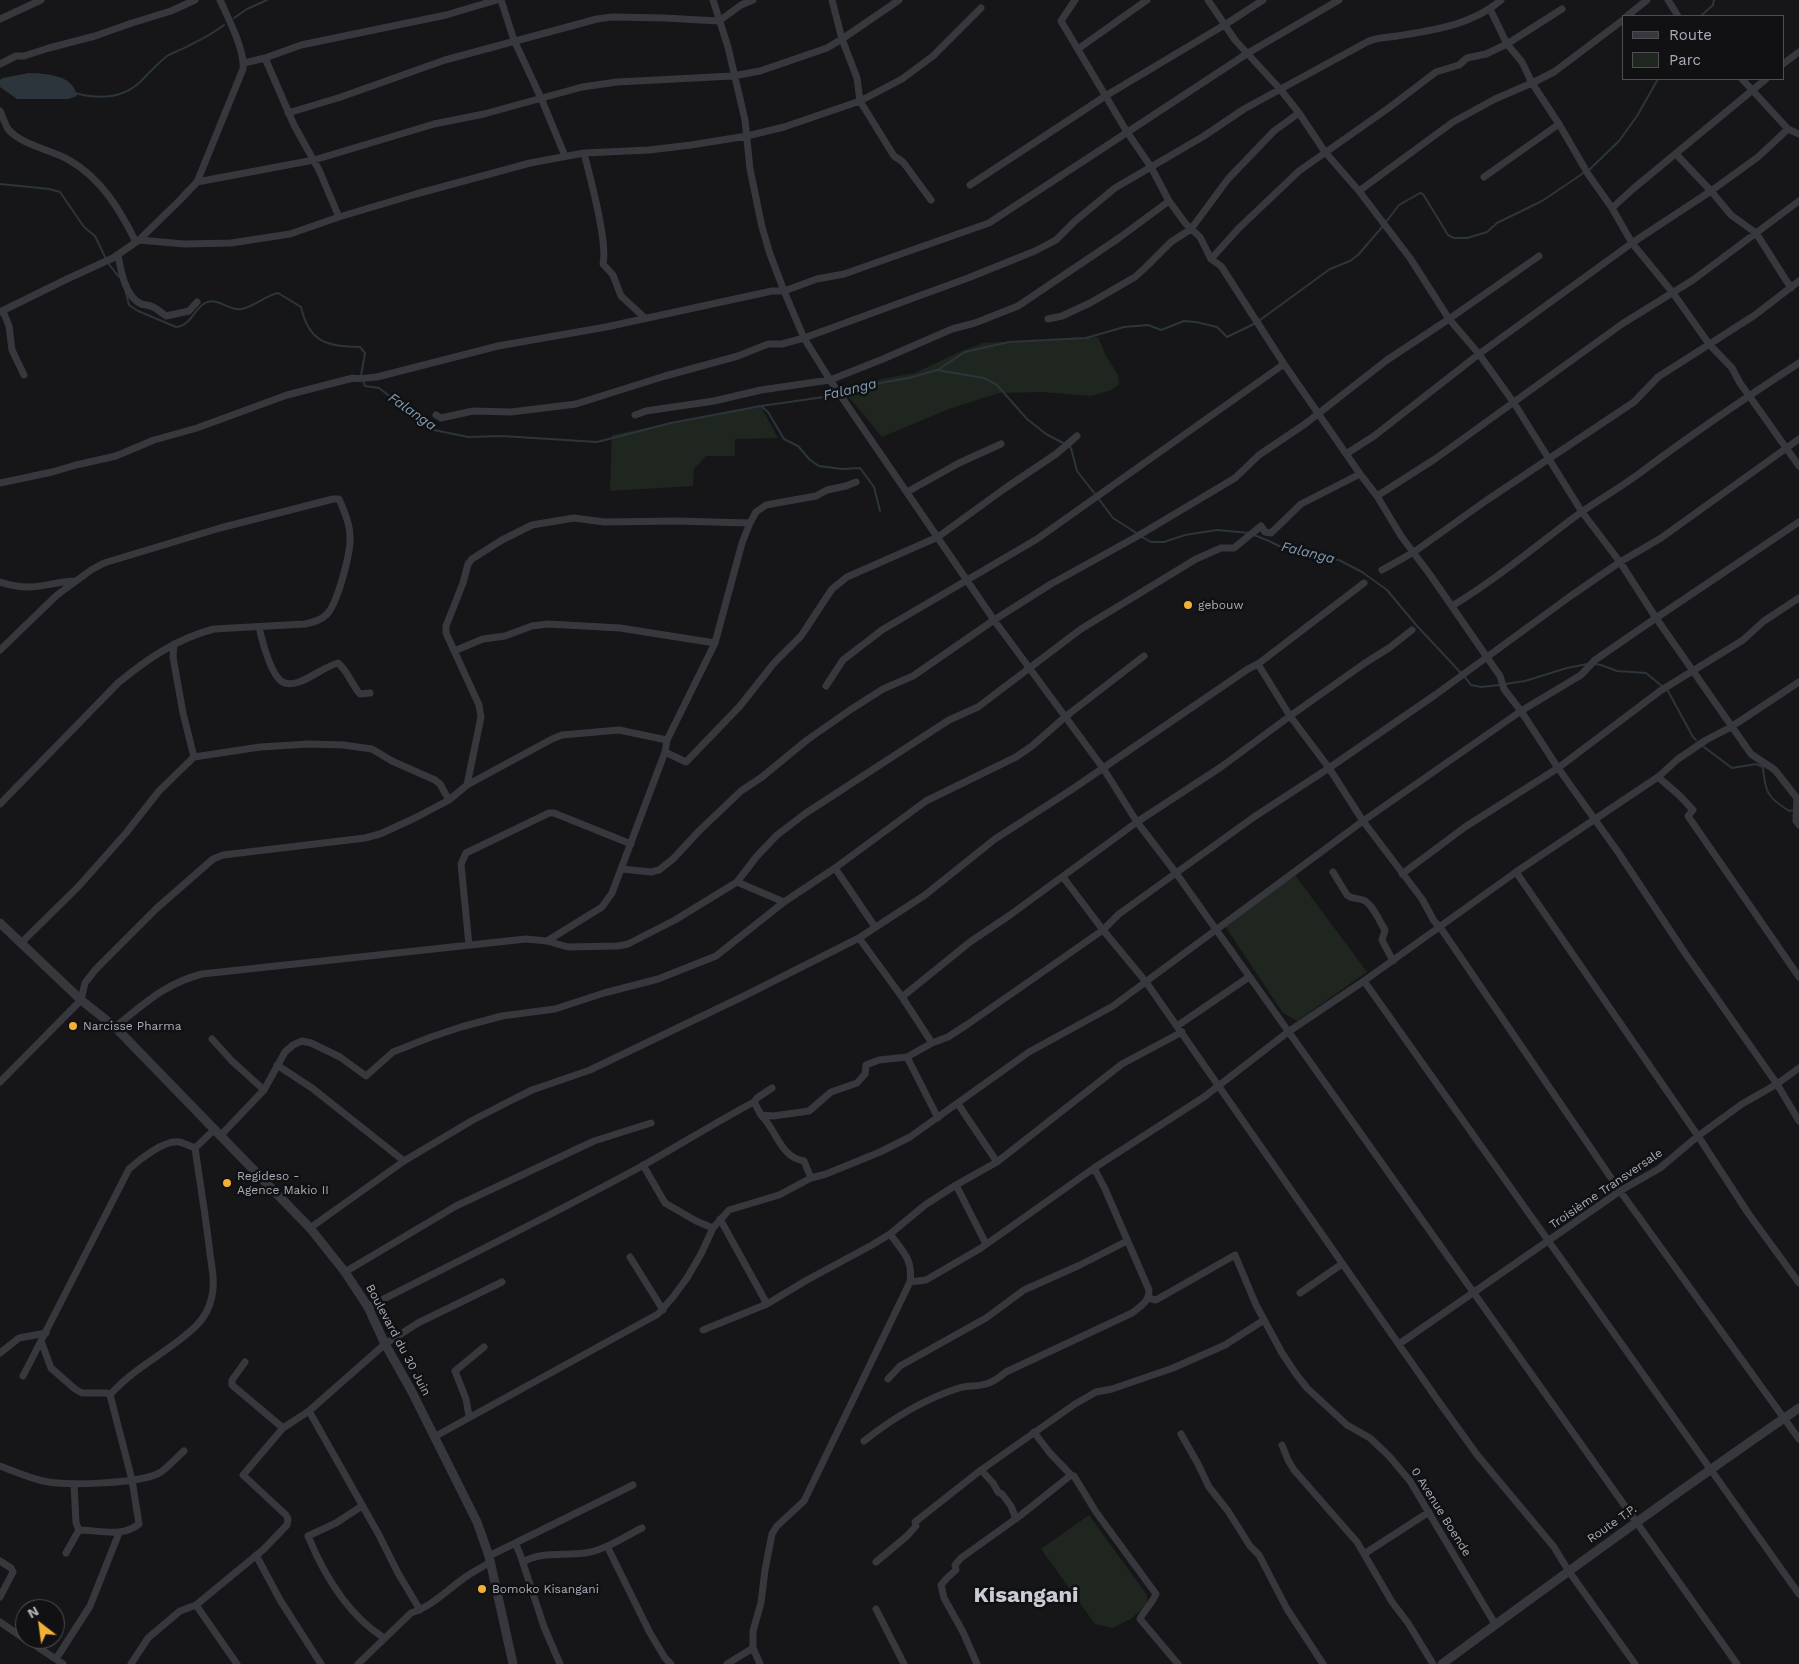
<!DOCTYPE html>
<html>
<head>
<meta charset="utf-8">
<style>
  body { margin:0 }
  #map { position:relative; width:1799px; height:1664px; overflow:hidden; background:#161618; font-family:"Work Sans",sans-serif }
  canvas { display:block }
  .legend { position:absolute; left:1622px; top:15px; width:162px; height:65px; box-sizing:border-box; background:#111113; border:1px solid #4d4f55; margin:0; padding:6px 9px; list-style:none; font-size:15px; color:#a8adb8 }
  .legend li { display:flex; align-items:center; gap:10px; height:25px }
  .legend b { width:25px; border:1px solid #4d4f55 }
  .north { position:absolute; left:15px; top:1599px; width:50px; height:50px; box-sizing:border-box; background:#111113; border:1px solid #4d4f55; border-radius:50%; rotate:330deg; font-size:14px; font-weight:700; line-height:20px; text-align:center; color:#a8adb8 }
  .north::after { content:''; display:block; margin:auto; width:18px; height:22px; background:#f2b134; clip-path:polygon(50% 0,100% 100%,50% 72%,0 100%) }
</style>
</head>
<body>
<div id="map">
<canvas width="1799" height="1664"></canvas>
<ul class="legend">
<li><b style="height:6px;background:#37383d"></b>Route</li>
<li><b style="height:14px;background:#1e261f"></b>Parc</li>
</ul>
<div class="north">N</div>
</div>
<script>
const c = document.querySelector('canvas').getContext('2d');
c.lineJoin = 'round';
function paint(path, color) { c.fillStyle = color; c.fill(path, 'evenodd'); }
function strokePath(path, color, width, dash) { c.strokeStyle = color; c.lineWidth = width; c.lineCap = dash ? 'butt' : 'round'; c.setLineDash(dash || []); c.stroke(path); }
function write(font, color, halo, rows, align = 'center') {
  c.font = font + ' "Work Sans",sans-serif'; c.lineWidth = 5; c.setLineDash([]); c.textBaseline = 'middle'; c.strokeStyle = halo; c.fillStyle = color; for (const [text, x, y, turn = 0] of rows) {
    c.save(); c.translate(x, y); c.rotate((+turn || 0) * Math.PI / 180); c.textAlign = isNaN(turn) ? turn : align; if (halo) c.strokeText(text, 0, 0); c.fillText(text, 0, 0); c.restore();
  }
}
const green = new Path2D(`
  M 1098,337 L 1106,356 L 1118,375 L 1119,384 L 1112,390 L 1091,396 L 1042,392 L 999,393 L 949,409 L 882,437 L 842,389 L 870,381 L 915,373 L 957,353 L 983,343 Z
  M 760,405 L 778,438 L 735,439 L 735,456 L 706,456 L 694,469 L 693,486 L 610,491 L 612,435 Z
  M 1295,875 L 1367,972 L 1297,1021 L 1283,1013 L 1225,926 Z
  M 1089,1515 L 1147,1595 L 1148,1603 L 1132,1618 L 1113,1628 L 1095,1624 L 1041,1549 Z`);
const water = new Path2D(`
  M 29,73 C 46,74 73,74 77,96 L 68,99 L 17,99 L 0,87 L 0,80 L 3,78 Z`);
const stream = new Path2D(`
  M 1701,16 L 1713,5 L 1714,0
  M 234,18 L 247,9 L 267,0
  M 75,93 C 97,99 122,99 140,82 C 149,73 157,64 167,56 C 174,52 181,50 188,46 C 201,40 213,33 224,25
  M 1589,170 L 1619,141 L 1637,116 L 1658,79
  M 0,184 L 49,189 L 60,192 L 84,227 L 95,236 L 106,259
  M 1386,222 L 1399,205 L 1420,193 L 1423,194 L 1448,235 L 1454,238 L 1467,238 L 1487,232 L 1497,223 L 1542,201 L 1585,172
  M 108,263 L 119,277
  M 126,293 L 129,305 L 138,311 L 176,327 C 191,326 193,310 205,303 C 217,296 229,312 242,309 C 254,307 264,296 278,293 L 301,307 C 309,343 327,346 360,347 L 365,353 L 361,376
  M 1260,320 L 1330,269 L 1350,261 L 1358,255 L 1383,226
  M 939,369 L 965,352 L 1009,342 L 1086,338 L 1124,327 L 1148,325 L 1161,330 L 1184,321 L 1196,322 L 1217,327 L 1227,337 L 1256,323
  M 363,381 L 365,386 L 379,388 L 434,430 L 468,437 L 502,436 L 597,442 L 671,423 L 761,406 L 824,397 L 836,391
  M 840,390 L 909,378 L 937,370 L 984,378 L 997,385 L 1027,419 L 1046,434 L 1065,444
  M 761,406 L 768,412 L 784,439 L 798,446 L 810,460 L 819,466 L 842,469 L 860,468 L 874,487 L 880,511
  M 1069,447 L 1071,448 L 1077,471 L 1095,494
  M 1098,498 L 1113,518 L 1138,534
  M 1254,535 L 1269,541 L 1283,548 L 1317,558 L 1339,560 L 1362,572 L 1387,590 L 1417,626 L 1461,673
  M 1142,537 L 1151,542 L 1164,542 L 1185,535 L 1217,530 L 1249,533
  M 1595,664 L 1601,665 L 1617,671 L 1646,673 L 1668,691 L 1693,737 L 1696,740
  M 1464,676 L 1471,685 L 1481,687 L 1500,685
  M 1505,684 L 1525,681 L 1567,668 L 1587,664
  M 1704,747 L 1732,768 L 1756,764 L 1763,767 C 1765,792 1767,797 1789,811 L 1795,810`);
const minor = new Path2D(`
  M 501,0 L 514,40 L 541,98 L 565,156
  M 713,0 L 728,47 L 745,120 L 750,169 L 762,227 L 770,254 L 784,291 L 804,338 L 830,380 L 994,620 L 1103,768 L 1137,822 L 1176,873 L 1737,1664
  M 832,0 L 842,39 L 857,78 L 860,101 L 894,156 L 903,162 L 931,200
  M 1075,0 L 1061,21 L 1127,132 L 1151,167 L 1169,201 L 1186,224 L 1200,237 L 1211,259 L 1221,266 L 1284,364 L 1360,474 L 1377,496 L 1401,536 L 1431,576 L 1493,666 L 1500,676 L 1504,689 L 1521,711 L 1558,768 L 1618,852 L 1685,953 L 1777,1084 L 1799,1121
  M 1208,0 L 1235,40 L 1280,89 L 1299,113 L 1325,152 L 1359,191 L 1410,258 L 1449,319 L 1479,354 L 1514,403 L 1582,512 L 1620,562 L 1656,618 L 1751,754 L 1775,770 L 1797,798 L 1796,821 L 1799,825
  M 1668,0 L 1678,16
  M 1490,9 L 1507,44 L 1522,62 L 1532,83 L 1559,124 L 1588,174 L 1612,208 L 1632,243 L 1673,293 L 1709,344 L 1732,368 L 1740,383 L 1799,466
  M 1627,16 L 1647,0
  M 0,19 L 41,0
  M 1078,49 L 1147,0
  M 265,58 L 301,45 L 446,15 L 497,0
  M 244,63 L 265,58 L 294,125 L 319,170 L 339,217
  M 0,64 L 16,56 L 24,56 L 49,48 L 95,36 L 132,23 L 171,11 L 195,0
  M 1783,64 L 1799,52
  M 1742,79 L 1788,129 L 1799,134
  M 0,111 C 3,117 5,124 8,129 C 21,145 52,150 69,160 C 102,179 120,210 136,242
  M 288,113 L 341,97 L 445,60 L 597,19 L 612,17 L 664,18 L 719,21 L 741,5 L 753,0
  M 584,153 C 590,177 608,242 603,264 L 613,275 L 621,296 L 645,318
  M 1676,154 L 1711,191 L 1731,215 L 1756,233 L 1791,288
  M 1484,177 L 1559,124
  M 197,182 L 314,160 L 434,124 L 484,114 L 582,87 L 617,82 L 733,76 L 760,71 L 827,48 L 842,39 L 899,0
  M 970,185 L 1107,95 L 1226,24 L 1263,0
  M 1359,191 L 1453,122 L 1495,99 L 1532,83 L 1554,72 L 1623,20
  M 1612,208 L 1634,188 L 1766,79
  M 139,240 L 184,244 L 231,243 L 290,234 L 339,217 L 416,194 L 530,163 L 584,153 L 649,150 L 691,145 L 747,136 L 784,127 L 860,101 L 902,79 L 933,56 L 981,8
  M 118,255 C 121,271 125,296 141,304 C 145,305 149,305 153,307 C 157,309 162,313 166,316 L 189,311 L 197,302
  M 1211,259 L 1239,228 L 1299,171 L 1390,107 L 1436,72 L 1459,65 L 1467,58 L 1486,54 L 1507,44 L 1562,9
  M 3,311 L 9,326 L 12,350 L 24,375
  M 0,312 L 67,279 L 113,258 L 139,240 L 179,201 L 197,182 L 243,69 C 245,50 228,18 220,0
  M 1048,319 L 1062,316 L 1090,303 L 1135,277 L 1146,267 L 1171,242 L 1191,229 L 1228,179 L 1274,131 L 1299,113
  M 436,415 L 441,418 L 473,411 L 511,412 L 576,404 L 665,376 L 738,356 L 768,344 L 782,344 L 804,338 L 968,278 L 1035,251 L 1056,240 L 1075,221 L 1115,188 L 1204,136 L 1244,109 L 1367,42 C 1377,37 1386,38 1397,36 C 1434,30 1472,25 1501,0
  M 635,415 L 646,411 L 714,401 L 761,390 L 830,380 L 883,359 L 952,329 L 975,323 L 1018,306 L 1119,238 L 1169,201
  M 1346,454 L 1374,436 L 1479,354 L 1632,243 L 1711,191 L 1758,157 L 1788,129
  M 0,483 L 52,472 L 76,465 L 116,456 L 154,440 L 197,428 L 287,395 L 353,378 C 360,380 369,377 377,377 L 498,346 L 606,327 L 772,291 L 784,291 L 817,279 L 844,274 L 989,223 L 1248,53 L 1339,0
  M 907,492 L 959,463 L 1001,444
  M 1377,496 L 1435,459 L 1622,324 L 1693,280 L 1799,201
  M 1382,570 L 1414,552 L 1487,500 L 1634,402 L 1658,377 L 1755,315 L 1799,281
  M 0,582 C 9,585 18,587 28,587 C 44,587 59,581 76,581
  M 1452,606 C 1497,579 1538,544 1580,513 C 1600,499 1621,487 1640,473 C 1692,434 1745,398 1799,363
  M 259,627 C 262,640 270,672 281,681 C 286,685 293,684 299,682 C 313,677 324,667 338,663 C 348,671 351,684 360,694 L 370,693
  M 174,644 L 173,657 L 183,713 L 194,757
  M 0,650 L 57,595 L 91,570 L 104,563 L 220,528 L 333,499 L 339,499 C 344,511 350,524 350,537 C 351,552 337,606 326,615 C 320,621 313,622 305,624 L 214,629 C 178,638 147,659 118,683 L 0,804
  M 454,651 L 483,639 L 505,636 L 532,626 L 548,624 L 620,628 L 715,643
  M 1258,664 L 1290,716 L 1329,768 L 1363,821 L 1422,899 L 1434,921 L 1440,927 L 1620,1191 L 1799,1439
  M 826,686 L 843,660 L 882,630 L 1037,539 L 1284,364
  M 665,752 L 686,762 L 740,706 L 774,663 L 801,636 L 832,589 L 847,577 L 938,537 L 1004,489 L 1056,454 L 1077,436
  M 1658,777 L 1679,795 L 1693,810 L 1688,816 L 1799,977
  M 467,785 L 481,717 L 479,705 L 446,633 L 446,626 L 463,583 L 468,564 L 472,559 L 502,540 L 532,525 L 574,518 L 604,522 L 676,521 L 750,523
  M 835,868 L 875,927
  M 622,869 L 651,872 L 659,870 L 673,859 L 699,831 L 741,791 L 762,777 L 807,740 L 850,710 L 883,689 L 913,676 L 994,620 L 1051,584 L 1136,537 L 1235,478 L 1259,455 L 1305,424 L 1387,360 L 1449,319 L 1539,256
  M 1333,872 L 1347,895 C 1352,899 1357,898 1363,900 C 1373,904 1379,921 1385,930 L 1382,940 L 1393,961
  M 1516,872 L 1698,1136 L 1748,1213 L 1799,1283
  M 1402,874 L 1465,827 L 1558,768 L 1660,691 L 1743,640 L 1764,621 L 1799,598
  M 1063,877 L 1103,930 L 1146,982 L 1439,1402 L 1478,1456 L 1554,1547 L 1568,1570 L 1635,1664
  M 737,882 L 784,902
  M 859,938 L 902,997 L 932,1043
  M 547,941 L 602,907 L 612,893 L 665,752 L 667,740 L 715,643 L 742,543 L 750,523 L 756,512 L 766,505 L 816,496 L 827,490 L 846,486 L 856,482
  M 21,943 L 78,887 L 126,833 L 159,791 L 194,757 L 260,747 L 309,744 L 343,745 L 372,749 L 392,761 L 435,780 L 440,784 L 449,800
  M 469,945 L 461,864 L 466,853 L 549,813 L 554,813 L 631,844
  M 1364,981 L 1799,1594
  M 902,997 L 970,942 L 1010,915 L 1137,822 L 1221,767 L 1290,716 L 1365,663 L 1389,648 L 1412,630
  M 1177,1026 L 1249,977
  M 115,1027 C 144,1004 166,983 202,974 L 526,939 L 547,941 L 568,947 L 618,946 L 628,944 L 675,920 L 737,882 L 757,856 L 777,835 L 806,813 L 949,720 L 978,707 L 1081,629 L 1196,559 L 1221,548 L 1234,548 L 1261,526 L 1265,532 L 1271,533 L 1301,504 L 1360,474
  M 212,1039 L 232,1061 L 264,1090
  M 907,1057 L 938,1118
  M 277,1065 L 312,1088 L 404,1161
  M 0,1082 L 81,1000 L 85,983 L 95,970 L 157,908 L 213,859 L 223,855 L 365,838 L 380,834 L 415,818 L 449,800 L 467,785 L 552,739 L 562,735 L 619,730 L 667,740
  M 754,1102 L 761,1115 L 773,1116 L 809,1111 L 831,1092 L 857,1083 L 865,1074 L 866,1065 L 879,1060 L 907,1057 L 932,1043 L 948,1037 L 968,1024 L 1103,930 L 1119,914 L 1254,817 L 1329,768 L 1435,695 L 1572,595 L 1620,562 L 1661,538 L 1799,439
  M 958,1104 L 997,1162
  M 761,1115 C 777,1131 780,1157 804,1161 L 811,1178
  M 221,1135 L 264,1090 L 285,1052 L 293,1045 L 302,1041 L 311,1043 L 340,1057 L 366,1076 L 393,1052 L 431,1037 L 461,1027 L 502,1016 L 555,1009 L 604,993 L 658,979 L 716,956 L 784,902 L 835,868 L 926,801 L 1016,757 L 1032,746 L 1065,717 L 1144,656
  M 643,1165 L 665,1203 L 696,1221 L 713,1228
  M 956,1185 L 986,1244
  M 720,1219 L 767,1304
  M 310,1228 L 404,1161 L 473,1120 L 508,1102 L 532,1090 L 590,1070 L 744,996 L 859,938 L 925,895 L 995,839 L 1071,790 L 1248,669 L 1258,664 L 1364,583
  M 630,1257 L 663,1310
  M 345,1272 L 456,1206 L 594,1141 L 651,1123
  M 910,1282 L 926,1280 L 981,1248 L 1094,1168 L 1204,1097 L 1288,1032 L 1364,981 L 1516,872 L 1658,777 L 1678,759 L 1706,740 L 1731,727 L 1799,682
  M 1300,1293 L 1342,1264
  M 1148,1298 L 1156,1300 L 1235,1255 L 1256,1305 L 1282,1353 L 1296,1374 L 1307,1388 L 1347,1425 L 1370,1438 L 1389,1456 L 1410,1481 L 1495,1624
  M 368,1307 C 460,1260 552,1215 642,1166 C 680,1145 716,1122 754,1102 L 757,1098 L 772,1088
  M 703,1330 L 767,1304 L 807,1280 L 872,1245 L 890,1234 L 925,1205 L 956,1185 L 997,1162 L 1122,1064 L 1182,1032
  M 41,1341 L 51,1368 L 75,1389 L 82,1393 L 107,1393 L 110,1395 L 132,1480 L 139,1524 C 122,1538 99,1530 79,1530 L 76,1523 L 74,1484
  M 1399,1344 L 1620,1191 L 1660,1168 L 1698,1136 L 1742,1104 L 1777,1084 L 1799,1068
  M 0,1353 L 19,1338 L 46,1333
  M 245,1362 L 232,1380 L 232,1385 L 283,1428
  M 23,1376 L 129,1169 C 140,1159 164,1140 179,1142 C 184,1143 190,1146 195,1148 L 215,1129
  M 888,1379 L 900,1366 L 986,1318 L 1024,1290 L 1080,1265 L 1127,1241
  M 110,1395 C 134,1367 169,1352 196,1326 C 204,1318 210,1307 212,1296 C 215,1282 212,1268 210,1254 C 206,1218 200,1183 195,1148
  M 309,1411 L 379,1535 L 398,1573 L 420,1610
  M 469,1416 L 466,1399 L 455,1371 L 484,1347
  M 1034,1432 L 1049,1452 L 1071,1475 L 1074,1476 L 1096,1512 L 1156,1594 C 1152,1604 1144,1610 1140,1619 L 1178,1664
  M 1181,1434 L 1198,1464 L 1209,1487 L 1228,1511 L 1250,1546 L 1259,1555 L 1287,1609 L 1323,1664
  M 434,1437 L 658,1314 L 673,1297 L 687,1278 L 701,1254 L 713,1228 L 729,1210 L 779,1195 L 811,1178 L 826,1174 L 880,1152 L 910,1137 L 1029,1052 L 1113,1006 L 1363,821 L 1521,711 L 1581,675 L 1595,660 L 1656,618 L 1799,522
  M 864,1441 C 893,1418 924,1399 959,1388 C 968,1385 977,1387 986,1384 C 994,1382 1000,1377 1006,1372 L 1132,1313 C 1141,1306 1149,1302 1149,1290 L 1105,1189 L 1094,1168
  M 1282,1445 L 1288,1460 L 1294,1470 L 1357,1542 L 1392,1602 L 1408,1623 L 1433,1664
  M 0,1466 C 14,1471 29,1478 43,1481 C 65,1486 143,1484 161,1472 C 169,1466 176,1458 184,1451
  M 981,1470 L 993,1483 L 998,1492 L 1002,1494 L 1011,1506 L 1016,1519
  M 362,1506 L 336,1523 L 308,1536 C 324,1575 348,1615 384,1638
  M 515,1543 L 520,1554 L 544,1627 L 560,1664
  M 607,1546 L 650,1633 L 665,1658 L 671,1664
  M 66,1553 L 79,1530
  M 1364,1554 L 1429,1512
  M 256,1555 L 280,1600 L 321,1664
  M 489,1556 L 633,1485
  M 0,1561 L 11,1568 L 13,1572 L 0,1597
  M 523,1562 C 541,1551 564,1556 585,1553 C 603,1551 626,1536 642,1528
  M 876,1562 L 907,1536 L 916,1526 L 915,1522 L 981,1470 L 1075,1404 L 1096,1392 L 1112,1389 L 1173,1368 L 1225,1345 L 1264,1320
  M 196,1605 L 237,1664
  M 876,1609 L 904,1664
  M 0,1622 L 25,1639
  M 26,1639 L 63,1664
  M 56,1659 L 90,1606 L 119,1533
  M 131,1664 L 148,1638 L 180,1611 L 196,1605 L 264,1549 L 287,1525 L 288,1519 L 286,1515 L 243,1475 L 283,1428 L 309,1411 L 385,1344 L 418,1323 L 502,1282
  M 358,1664 L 411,1613 C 433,1606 448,1589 467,1576 C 474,1571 483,1567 490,1562
  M 727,1664 L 753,1648
  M 760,1664 L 753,1648 L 753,1631 L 761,1603 L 765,1570 L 772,1534 L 777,1526 L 804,1501 L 910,1282 C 913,1259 903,1252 890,1234
  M 977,1664 L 963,1632 L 944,1598 L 941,1585 L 947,1578 L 956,1570 L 955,1565 L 961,1558 L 1021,1515 L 1071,1475`);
const tertiary = new Path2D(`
  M 0,923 L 81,1000 L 115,1027 L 310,1228 L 345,1272 L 368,1307 L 385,1344 L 411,1390 L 477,1522 L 489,1556 L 513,1664
  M 1442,1664 C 1560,1577 1678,1491 1799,1408`);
const markers = [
  [1188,605,5,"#f2b134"],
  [73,1026,5,"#f2b134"],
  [227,1183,5,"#f2b134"],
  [482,1589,5,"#f2b134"]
];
const poiNames = [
  ["gebouw",1198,605],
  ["Narcisse Pharma",83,1026],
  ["Regideso -",237,1176],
  ["Agence Makio II",237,1190],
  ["Bomoko Kisangani",492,1589]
];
const streetNames = [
  ["Troisième Transversale",1606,1189,-34],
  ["Boulevard du 30 Juin",398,1340,62],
  ["0 Avenue Boende",1441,1512,58],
  ["Route T.P.",1612,1524,-35]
];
const waterNames = [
  ["Falanga",850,390,-14],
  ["Falanga",412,412,35],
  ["Falanga",1308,553,14]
];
const townNames = [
  ["Kisangani",1026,1596]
];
paint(green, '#1e261f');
paint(water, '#2c353c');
strokePath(stream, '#2c353c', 2);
strokePath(minor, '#37383d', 7);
strokePath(tertiary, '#37383d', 9);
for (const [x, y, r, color] of markers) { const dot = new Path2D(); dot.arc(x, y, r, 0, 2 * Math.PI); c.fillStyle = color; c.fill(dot); strokePath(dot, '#111113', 2); }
write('12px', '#a8adb8', '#111113', poiNames, 'left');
write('12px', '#a8adb8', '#111113', streetNames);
write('italic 14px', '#7f9bb3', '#111113', waterNames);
write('bold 22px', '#c9ccd4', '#111113', townNames);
</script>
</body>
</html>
